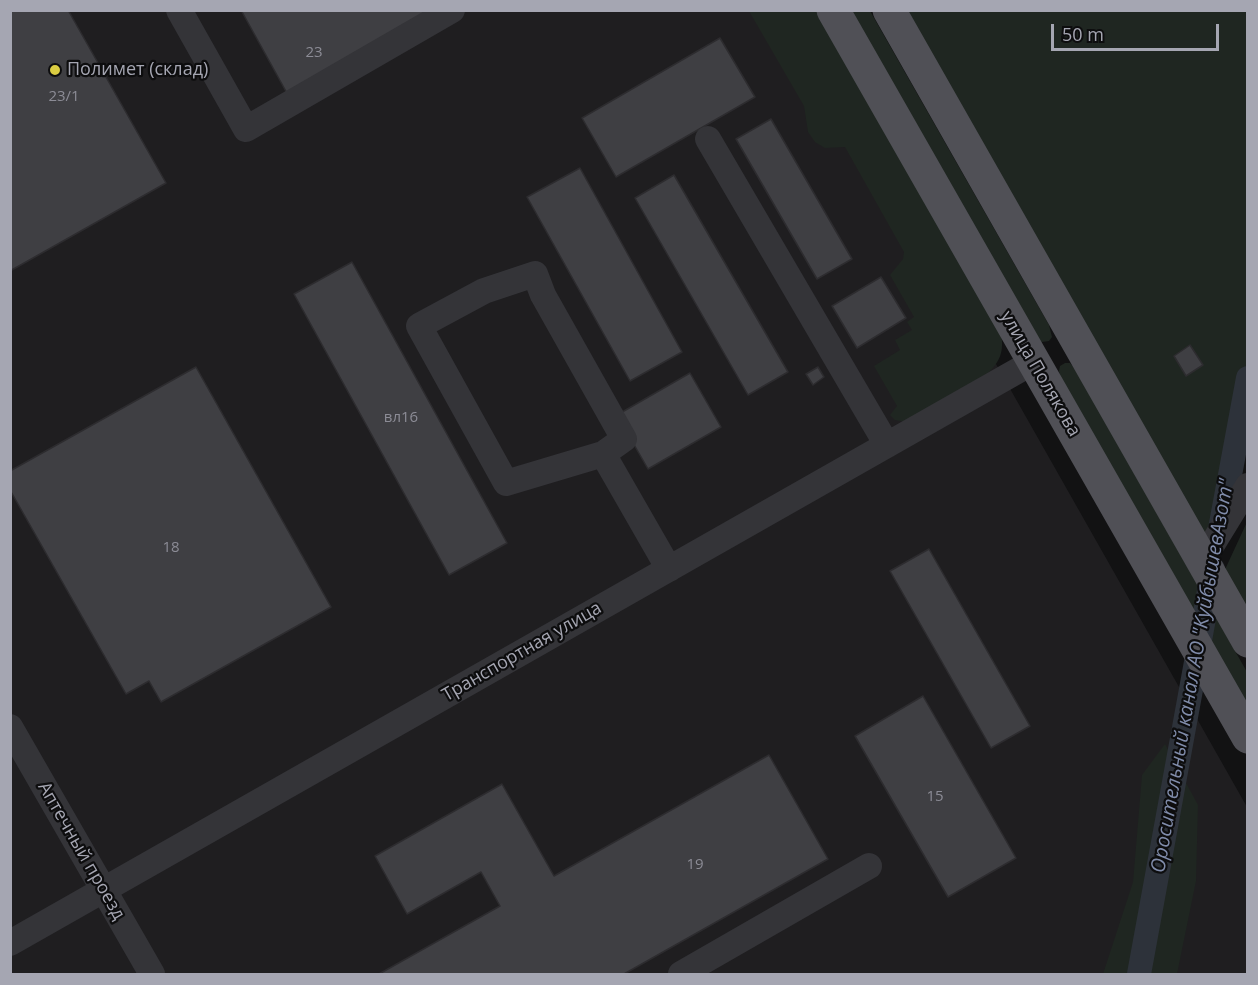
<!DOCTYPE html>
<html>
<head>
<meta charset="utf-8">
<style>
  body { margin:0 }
  #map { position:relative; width:1258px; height:985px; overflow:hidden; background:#121213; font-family:"Open Sans",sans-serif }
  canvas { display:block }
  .frame { position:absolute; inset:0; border:12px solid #a5a6b2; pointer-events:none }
  .scale { position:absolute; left:1051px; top:24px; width:168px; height:27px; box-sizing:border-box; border:3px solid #a5a6b2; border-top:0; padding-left:8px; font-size:18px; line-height:21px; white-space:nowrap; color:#a5a6b2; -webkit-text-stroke:4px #0d0d0e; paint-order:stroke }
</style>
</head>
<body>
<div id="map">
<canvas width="1258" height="985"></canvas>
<div class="frame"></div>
<div class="scale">50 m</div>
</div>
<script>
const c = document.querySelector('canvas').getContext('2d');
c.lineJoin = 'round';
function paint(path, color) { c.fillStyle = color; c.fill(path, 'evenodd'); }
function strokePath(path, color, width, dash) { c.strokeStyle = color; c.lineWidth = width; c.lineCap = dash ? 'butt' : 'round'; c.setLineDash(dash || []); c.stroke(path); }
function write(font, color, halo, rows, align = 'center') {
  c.font = font + ' "Open Sans",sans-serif'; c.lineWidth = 4.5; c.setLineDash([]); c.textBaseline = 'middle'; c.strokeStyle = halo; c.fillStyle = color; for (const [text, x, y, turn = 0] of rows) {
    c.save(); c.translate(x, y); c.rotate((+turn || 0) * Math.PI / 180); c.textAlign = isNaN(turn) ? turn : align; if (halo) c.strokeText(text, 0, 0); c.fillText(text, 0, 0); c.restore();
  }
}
const built = new Path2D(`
  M 10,11 L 796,11 L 1247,807 L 1247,974 L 11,974 Z`);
const green = new Path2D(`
  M 749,11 L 820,11 L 1001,333 C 1004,350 1001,361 988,373 L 906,422 L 895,420 L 890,415 L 897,406 L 874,366 L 900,350 L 895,340 L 912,330 L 907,322 L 914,317 L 890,275 L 903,259 L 904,252 L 845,147 L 825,148 L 815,142 L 808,132 L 804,106 Z
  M 850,11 L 870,11 L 1049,325 L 1052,337 L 1049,341 L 1042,342 L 1038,340 Z
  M 903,11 L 1247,11 L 1247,430 L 1230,473 L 1237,484 L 1206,532 L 1199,530 Z
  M 1065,363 L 1070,363 L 1075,369 L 1247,672 L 1247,705 L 1060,377 L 1059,371 L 1060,366 Z
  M 1247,522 L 1247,622 L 1222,576 Z
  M 1165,744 L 1198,805 L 1196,881 L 1177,974 L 1103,974 L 1133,882 L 1142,775 Z`);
const canal = new Path2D(`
  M 1220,529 L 1248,378
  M 1139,974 L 1213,569`);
const building = new Path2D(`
  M 10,10 L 68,10 L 166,183 L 10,271 Z
  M 241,10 L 440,10 L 288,95 Z
  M 720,38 L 755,97 L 616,177 L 582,118 Z
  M 771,119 L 852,259 L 817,279 L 736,139 Z
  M 580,168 L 682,352 L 630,381 L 527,197 Z
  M 674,175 L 788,372 L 748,395 L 635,198 Z
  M 352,262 L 507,543 L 449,575 L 294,294 Z
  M 881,277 L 906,318 L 857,348 L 832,306 Z
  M 1190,345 L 1203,365 L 1186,376 L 1174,356 Z
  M 196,367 L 331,607 L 161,702 L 149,681 L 126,694 L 10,490 L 10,471 Z
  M 818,367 L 824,377 L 813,385 L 806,374 Z
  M 690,373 L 721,427 L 648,469 L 617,415 Z
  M 929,549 L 1030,726 L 991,748 L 890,571 Z
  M 923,696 L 1016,858 L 948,897 L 855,736 Z
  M 769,755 L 828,859 L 624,974 L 379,974 L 500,906 L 481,872 L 407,914 L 375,856 L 502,784 L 554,876 Z`);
const minor = new Path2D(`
  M 179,10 L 246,129 L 452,10
  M 708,139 L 887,445
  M 603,454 L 506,483 L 419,326 L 484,291 L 535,274 L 543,295 L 624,439 L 603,454 L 669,569
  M 1202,561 L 1248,486
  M 10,727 L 152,974
  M 10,943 L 1033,362
  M 681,974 L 869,866`);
const major = new Path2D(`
  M 833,10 L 1248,737
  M 889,10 L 1248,641`);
const markers = [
  [55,70,6,"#dbcd42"]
];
const numberNames = [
  ["23",314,53],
  ["23/1",64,97],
  ["вл16",401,418],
  ["18",171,548],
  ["15",935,797],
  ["19",695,865]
];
const poiNames = [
  ["Полимет (склад)",67,70]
];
const streetNames = [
  ["улица Полякова",1040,374,60],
  ["Транспортная улица",522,652,-30],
  ["Аптечный проезд",81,851,60]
];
const waterNames = [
  ["Оросительный канал АО \"КуйбышевАзот\"",1193,676,-80]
];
paint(built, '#1f1e20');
paint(green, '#1f2621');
strokePath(canal, '#2d323a', 24);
paint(building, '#3f3f43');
strokePath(building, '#2d2c2f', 1.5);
strokePath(minor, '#343438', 26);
strokePath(major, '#505056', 33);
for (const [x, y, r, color] of markers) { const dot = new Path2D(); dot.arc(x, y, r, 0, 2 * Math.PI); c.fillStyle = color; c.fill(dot); strokePath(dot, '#0d0d0e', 2); }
write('15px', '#8c8c96', null, numberNames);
write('18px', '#a5a6b2', '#0d0d0e', poiNames, 'left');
write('18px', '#a5a6b2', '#0d0d0e', streetNames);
write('italic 20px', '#808caa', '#0d0d0e', waterNames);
</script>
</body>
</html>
